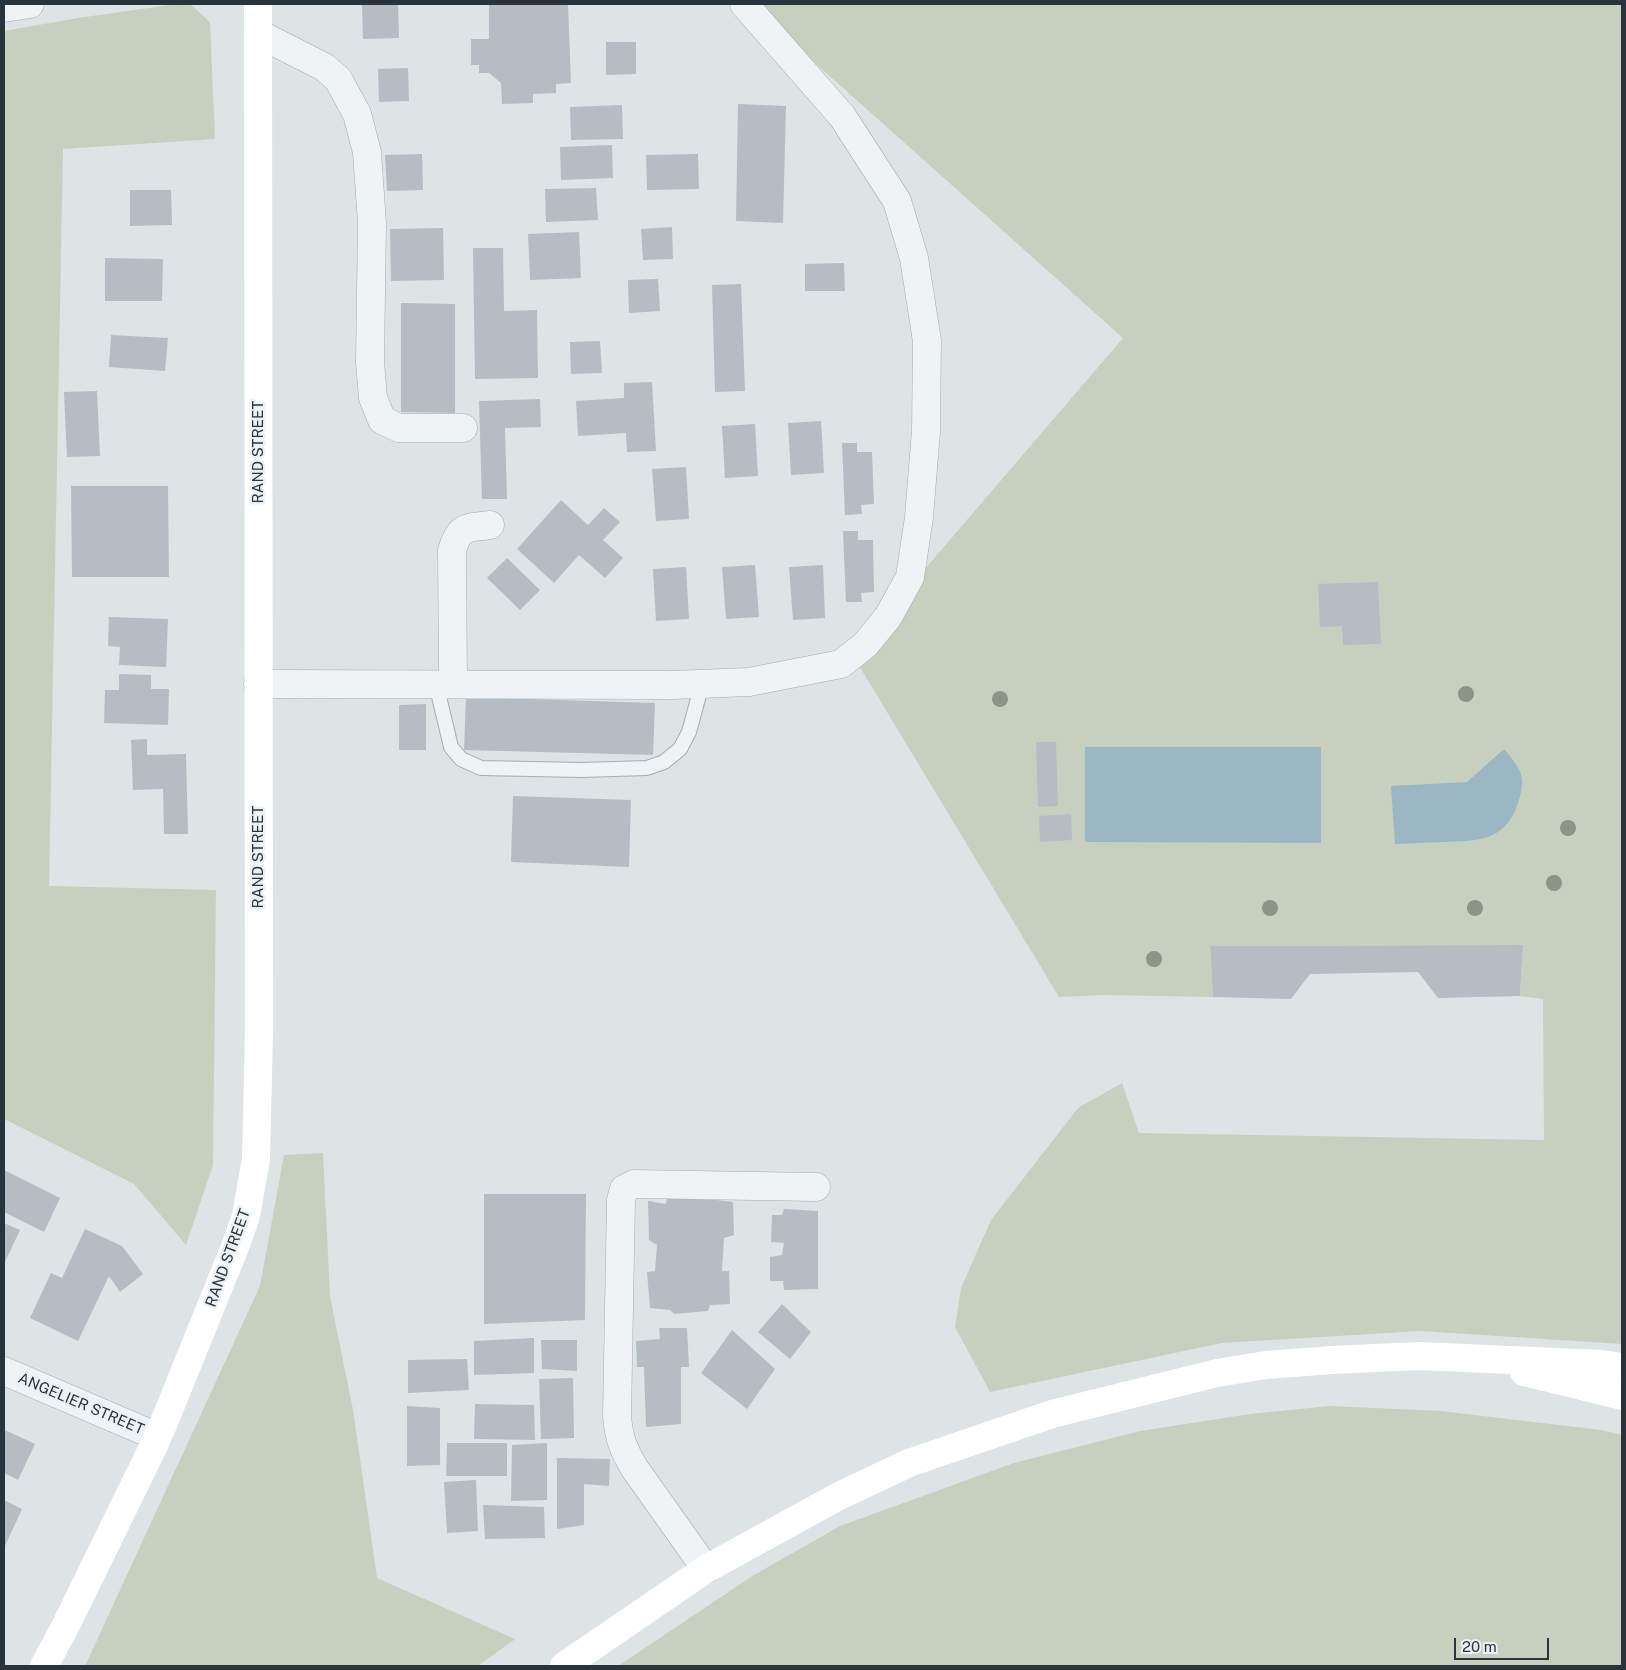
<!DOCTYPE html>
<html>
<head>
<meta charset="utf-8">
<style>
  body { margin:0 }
  #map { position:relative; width:1626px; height:1670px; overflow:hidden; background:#dee3e6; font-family:"Public Sans",sans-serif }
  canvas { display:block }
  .frame { position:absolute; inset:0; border:5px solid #28333c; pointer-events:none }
  .scale { position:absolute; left:1454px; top:1638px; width:95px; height:22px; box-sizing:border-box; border:2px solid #28333c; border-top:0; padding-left:6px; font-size:15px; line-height:18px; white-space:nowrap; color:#28333c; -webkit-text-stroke:4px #edf1f4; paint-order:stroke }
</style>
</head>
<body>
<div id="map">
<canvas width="1626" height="1670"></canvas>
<div class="frame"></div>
<div class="scale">20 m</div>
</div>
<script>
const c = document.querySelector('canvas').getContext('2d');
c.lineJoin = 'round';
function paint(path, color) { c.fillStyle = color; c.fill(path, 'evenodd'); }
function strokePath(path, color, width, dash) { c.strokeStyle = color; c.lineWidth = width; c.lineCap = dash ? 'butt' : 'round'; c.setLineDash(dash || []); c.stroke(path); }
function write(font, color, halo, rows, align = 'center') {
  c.font = font + ' "Public Sans",sans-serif'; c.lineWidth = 5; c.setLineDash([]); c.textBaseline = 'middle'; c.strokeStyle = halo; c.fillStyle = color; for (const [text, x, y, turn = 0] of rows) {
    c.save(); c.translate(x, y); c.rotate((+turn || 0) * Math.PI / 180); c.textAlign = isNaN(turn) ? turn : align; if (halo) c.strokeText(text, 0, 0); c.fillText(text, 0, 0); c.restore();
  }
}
const green = new Path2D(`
  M 177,4 L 190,4 L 210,22 L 215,139 L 63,149 L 49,886 L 216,890 L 213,1165 L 186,1245 L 134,1184 L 4,1119 L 4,31 L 78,18 Z
  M 749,4 L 1622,4 L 1622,1344 L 1420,1331 L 1222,1343 L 990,1392 L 955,1327 L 961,1288 L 991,1220 L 1078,1108 L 1122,1083 L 1139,1133 L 1544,1140 L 1543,999 L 1520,996 L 1523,945 L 1210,946 L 1213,997 L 1104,995 L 1059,997 L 852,654 L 1123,338 Z
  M 323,1153 L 330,1296 L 353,1410 L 377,1578 L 515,1639 L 478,1666 L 85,1666 L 260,1286 L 284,1155 Z
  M 1330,1406 L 1441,1411 L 1601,1430 L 1622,1435 L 1622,1666 L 618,1666 L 754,1575 L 840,1526 L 1014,1463 L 1140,1431 L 1250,1414 Z`);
const water = new Path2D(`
  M 1085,747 L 1321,747 L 1321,843 L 1085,842 Z
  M 1504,749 C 1521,769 1527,777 1518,803 C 1506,841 1478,841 1444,842 C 1428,843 1411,843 1395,844 L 1391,786 L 1467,782 Z`);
const building = new Path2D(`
  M 362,4 L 398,4 L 399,38 L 363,39 Z
  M 489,4 L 568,4 L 571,83 L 556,84 L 556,93 L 533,94 L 533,103 L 502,104 L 501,83 L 489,73 L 479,73 L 479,65 L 471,65 L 471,39 L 489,39 Z
  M 606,42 L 636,42 L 636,74 L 606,75 Z
  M 408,68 L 409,101 L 379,102 L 378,69 Z
  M 738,104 L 786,106 L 783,223 L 736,221 Z
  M 622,105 L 623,139 L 571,140 L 570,107 Z
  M 612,145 L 613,178 L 561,180 L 560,147 Z
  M 422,154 L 423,190 L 387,191 L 385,155 Z
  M 698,154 L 699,189 L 647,190 L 646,155 Z
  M 596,188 L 598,220 L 546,222 L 545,189 Z
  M 130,190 L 171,190 L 172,225 L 130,226 Z
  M 672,227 L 673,259 L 643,260 L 641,229 Z
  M 443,228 L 444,280 L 391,281 L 390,229 Z
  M 579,232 L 581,278 L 530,280 L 528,234 Z
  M 473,248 L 503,248 L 504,311 L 537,310 L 538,378 L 475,379 Z
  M 105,258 L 163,259 L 162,301 L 105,301 Z
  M 844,263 L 845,291 L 805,291 L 805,264 Z
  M 658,279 L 660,311 L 629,313 L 628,280 Z
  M 741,284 L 745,391 L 715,392 L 712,285 Z
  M 401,303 L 455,304 L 455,413 L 401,412 Z
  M 111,335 L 168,338 L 165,371 L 109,367 Z
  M 600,341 L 602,373 L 571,374 L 570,342 Z
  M 652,382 L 656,451 L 627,452 L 626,433 L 578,436 L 576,401 L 624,398 L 624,383 Z
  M 97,391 L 100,456 L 67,457 L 64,392 Z
  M 540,399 L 541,427 L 505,428 L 507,499 L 482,499 L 479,401 Z
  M 821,421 L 824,473 L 791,475 L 788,423 Z
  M 755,424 L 758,476 L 725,478 L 722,426 Z
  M 842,443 L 857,443 L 857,452 L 872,452 L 874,504 L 861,505 L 862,514 L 845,515 Z
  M 686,467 L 689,519 L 656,521 L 652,469 Z
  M 71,486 L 168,486 L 169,577 L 72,577 Z
  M 561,500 L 588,525 L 604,508 L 620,522 L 603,540 L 623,558 L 605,578 L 579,555 L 554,583 L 517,549 Z
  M 843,531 L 858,531 L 858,540 L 873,540 L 874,592 L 861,593 L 862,602 L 846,602 Z
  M 507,558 L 540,590 L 520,610 L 487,578 Z
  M 755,565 L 759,617 L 726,619 L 722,567 Z
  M 823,565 L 825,618 L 793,620 L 789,567 Z
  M 686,567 L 689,619 L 656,621 L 653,569 Z
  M 1378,582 L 1381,644 L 1343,645 L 1342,626 L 1320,627 L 1318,584 Z
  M 109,617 L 168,619 L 166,667 L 119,665 L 120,647 L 108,646 Z
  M 119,674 L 151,675 L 151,689 L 169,689 L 168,725 L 104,723 L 105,690 L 119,690 Z
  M 466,697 L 655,703 L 653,755 L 464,750 Z
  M 426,704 L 426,750 L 399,750 L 399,705 Z
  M 147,739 L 147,755 L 186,754 L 188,834 L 164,834 L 163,789 L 133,790 L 131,740 Z
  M 1036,742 L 1056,742 L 1058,806 L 1038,807 Z
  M 513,796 L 631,800 L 629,867 L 511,862 Z
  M 1071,814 L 1072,840 L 1040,842 L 1039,816 Z
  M 1523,945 L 1520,996 L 1438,998 L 1418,972 L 1310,974 L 1291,999 L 1213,997 L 1210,946 Z
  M 4,1170 L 60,1198 L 44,1232 L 4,1212 Z
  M 484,1194 L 586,1194 L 585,1320 L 484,1324 Z
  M 667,1198 L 717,1200 L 733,1202 L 734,1235 L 724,1238 L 722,1271 L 729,1271 L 730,1304 L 710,1305 L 708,1311 L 674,1314 L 670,1310 L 650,1308 L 647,1272 L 655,1271 L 657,1245 L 649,1240 L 648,1201 L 666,1204 Z
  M 784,1209 L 818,1211 L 818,1289 L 784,1290 L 783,1281 L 770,1281 L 770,1257 L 782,1255 L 784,1243 L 771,1242 L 772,1215 L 782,1215 Z
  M 4,1223 L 20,1230 L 4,1264 Z
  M 85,1229 L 122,1246 L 143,1274 L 120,1292 L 109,1276 L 78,1341 L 30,1318 L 51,1273 L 62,1278 Z
  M 782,1304 L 811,1332 L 790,1359 L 758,1332 Z
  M 659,1328 L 687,1328 L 689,1367 L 681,1367 L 681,1424 L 646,1427 L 644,1367 L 637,1367 L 636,1341 L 660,1339 Z
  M 732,1330 L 775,1369 L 747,1409 L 701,1373 Z
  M 534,1338 L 534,1373 L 474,1375 L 474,1341 Z
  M 541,1340 L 577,1340 L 577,1371 L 542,1369 Z
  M 467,1359 L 469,1390 L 408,1393 L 408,1360 Z
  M 573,1378 L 574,1438 L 541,1439 L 539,1379 Z
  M 475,1404 L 534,1405 L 535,1440 L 474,1439 Z
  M 407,1406 L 440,1408 L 440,1465 L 407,1466 Z
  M 5,1430 L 35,1444 L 18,1480 L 4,1473 Z
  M 447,1443 L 507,1443 L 507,1476 L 446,1476 Z
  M 547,1443 L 547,1500 L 511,1501 L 512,1445 Z
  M 557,1458 L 610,1459 L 609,1486 L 584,1484 L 584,1525 L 557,1529 Z
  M 476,1480 L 478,1531 L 447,1533 L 444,1482 Z
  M 4,1500 L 22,1509 L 4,1548 Z
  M 483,1505 L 544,1507 L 545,1538 L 485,1539 Z`);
const lane = new Path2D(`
  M 436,684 L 451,747 L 461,759 L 481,768 L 582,770 L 647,768 L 664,762 L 680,749 L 689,732 L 702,684`);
const street = new Path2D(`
  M 4,8 L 30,4
  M 259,34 L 324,67 L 338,79 L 357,114 L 367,152 L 372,223 L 370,362 L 373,398 L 382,420 L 399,428 L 463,428
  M 258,684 L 672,685 L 749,682 L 841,664 L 865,645 L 888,617 L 910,577 L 919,517 L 926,431 L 927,341 L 914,258 L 897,201 L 842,116 L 744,4
  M 453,684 L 452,551 C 459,525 467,528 490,525
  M 4,1371 L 158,1437
  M 706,1569 L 635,1469 C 623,1449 619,1439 617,1416 L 621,1200 L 624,1189 L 634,1184 L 816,1187`);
const secondary = new Path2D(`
  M 1524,1372 L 1622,1396
  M 44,1666 L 66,1625 L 158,1437 L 235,1247 L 246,1216 L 256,1159 L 259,1030 L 258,4
  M 564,1666 L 706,1569 L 839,1496 L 909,1463 L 1052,1414 L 1217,1373 L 1266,1365 L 1332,1360 L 1419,1356 L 1602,1364 L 1622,1367`);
const trees = [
  [1466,694],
  [1000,699],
  [1568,828],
  [1554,883],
  [1270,908],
  [1475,908],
  [1154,959]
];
const streetNames = [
  ["RAND STREET",258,452,-90],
  ["RAND STREET",258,857,-90],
  ["RAND STREET",228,1258,-70],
  ["ANGELIER STREET",81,1404,23]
];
paint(green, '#c7d0bf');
paint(water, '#9bb7c4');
paint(building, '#b5bdc3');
strokePath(lane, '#a4abb0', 16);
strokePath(street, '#a4abb0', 29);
strokePath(lane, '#f0f3f5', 14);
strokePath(street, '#f0f3f5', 28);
strokePath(secondary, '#fff', 28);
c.fillStyle = '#899685';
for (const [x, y] of trees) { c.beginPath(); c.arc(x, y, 8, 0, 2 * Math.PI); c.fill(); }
write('15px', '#28333c', '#edf1f4', streetNames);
</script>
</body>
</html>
